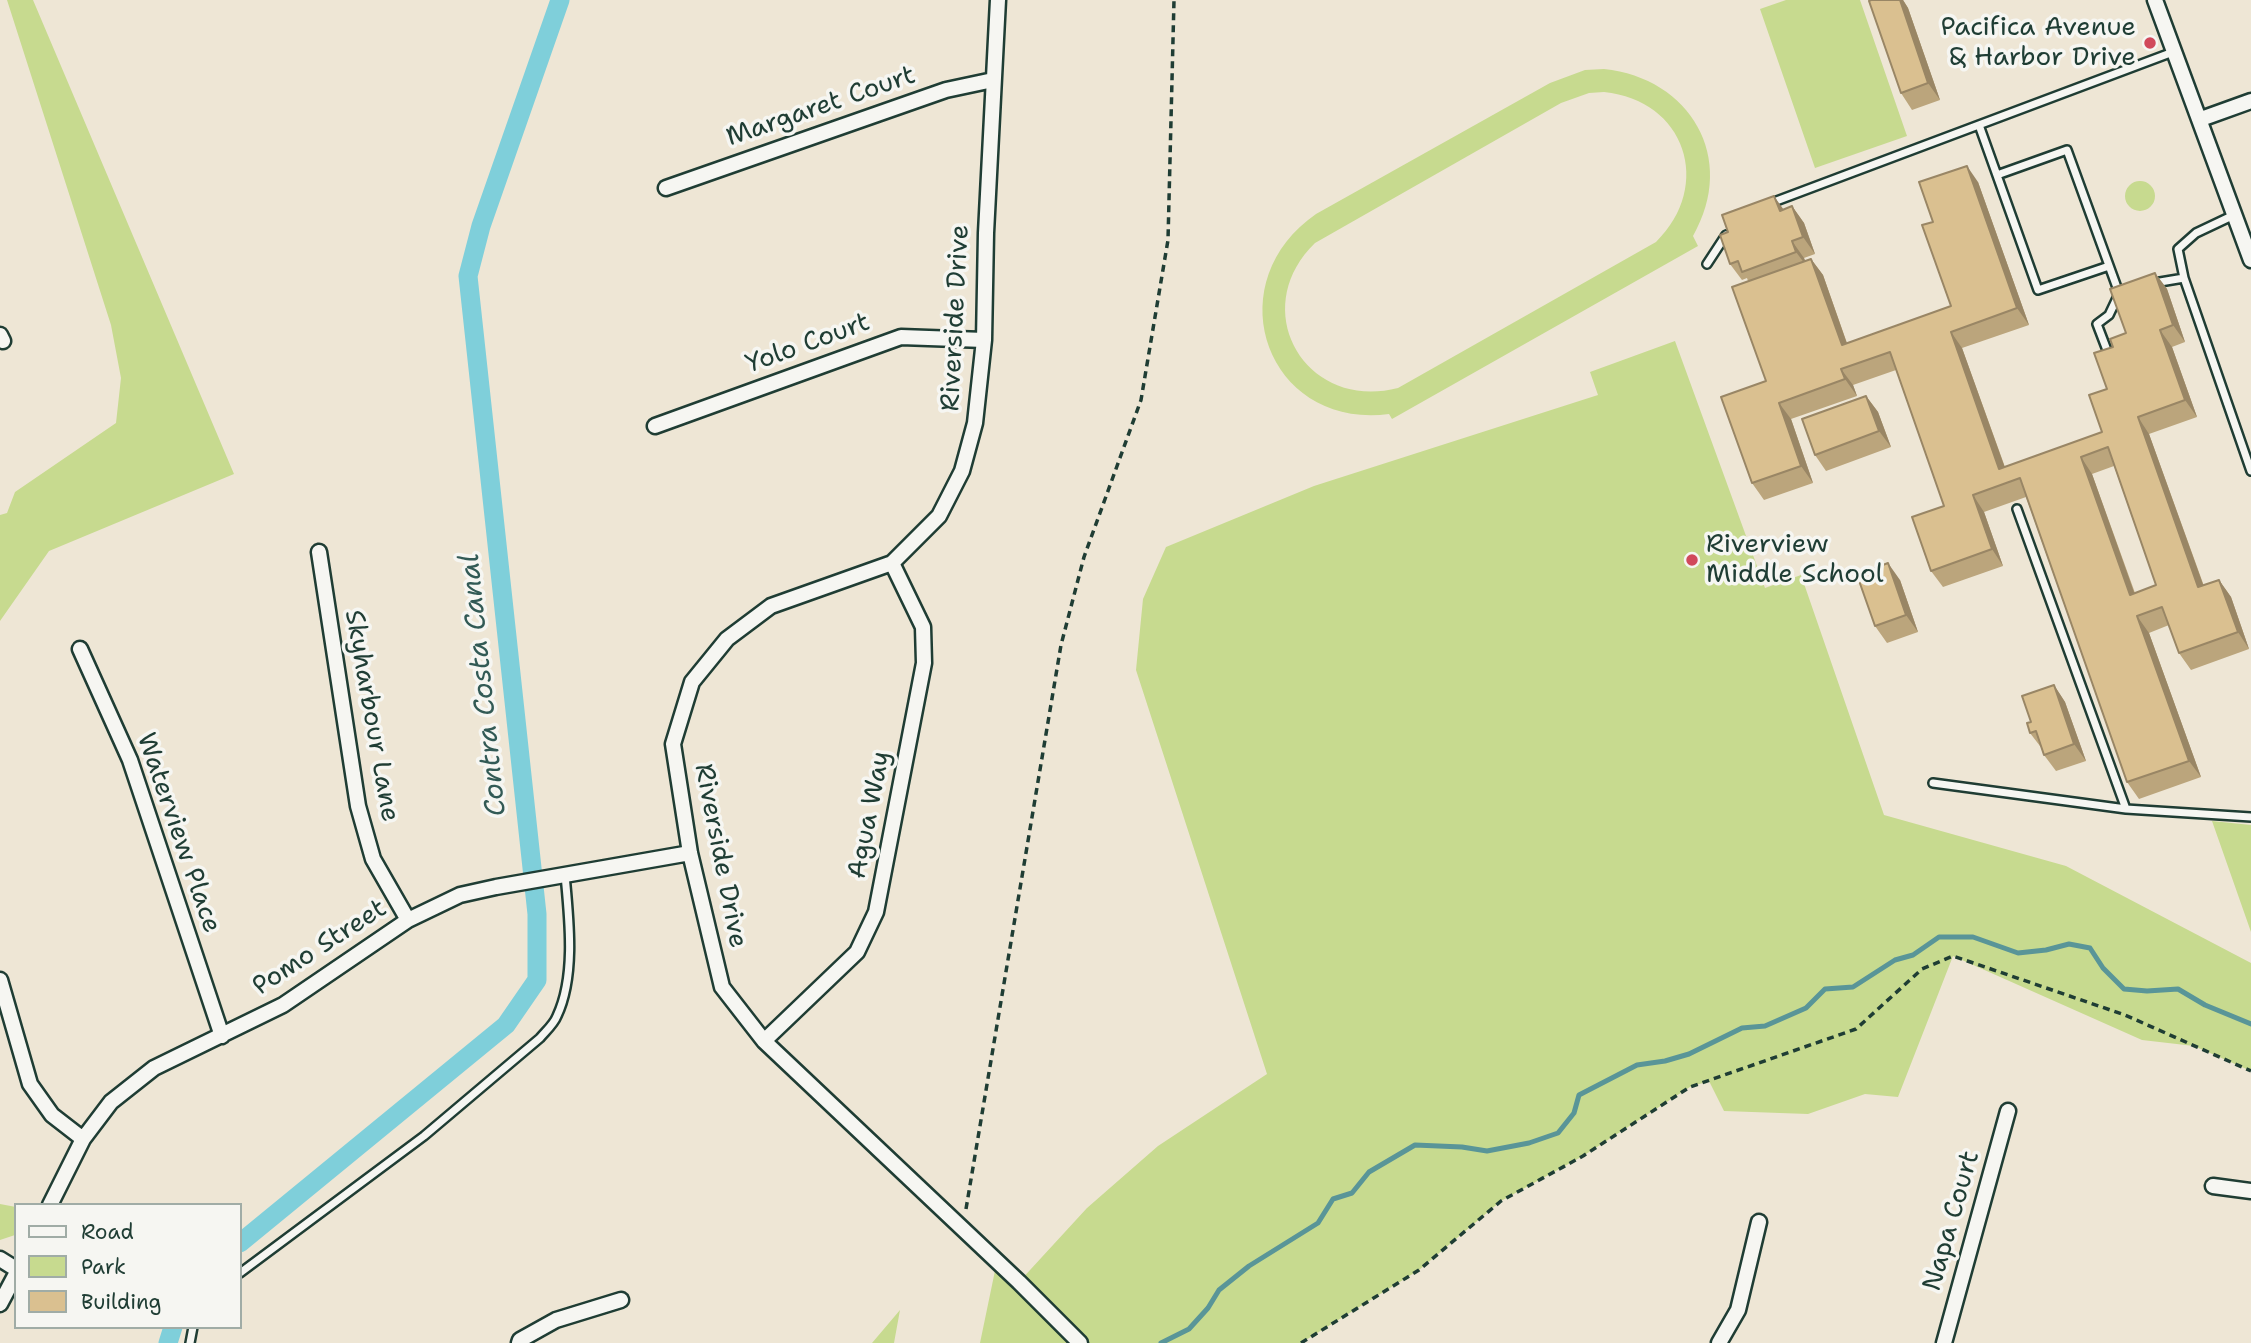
<!DOCTYPE html>
<html>
<head>
<meta charset="utf-8">
<style>
  body { margin:0 }
  #map { position:relative; width:2251px; height:1343px; overflow:hidden; background:#eee6d5; font-family:"Shantell Sans",sans-serif }
  canvas { display:block }
  .legend { position:absolute; left:14px; top:1203px; width:228px; height:126px; box-sizing:border-box; background:#f6f6f2; border:2px solid #a0aca6; margin:0; padding:9px 12px; list-style:none; font-size:21px; color:#1f3d34 }
  .legend li { display:flex; align-items:center; gap:14px; height:35px }
  .legend b { width:35px; border:2px solid #a0aca6 }
</style>
</head>
<body>
<div id="map">
<canvas width="2251" height="1343"></canvas>
<ul class="legend">
<li><b style="height:9px;background:#f6f6f2"></b>Road</li>
<li><b style="height:19px;background:#c7da8f"></b>Park</li>
<li><b style="height:19px;background:#dac090"></b>Building</li>
</ul>
</div>
<script>
const c = document.querySelector('canvas').getContext('2d');
c.lineJoin = 'round';
function paint(path, color) { c.fillStyle = color; c.fill(path, 'evenodd'); }
function strokePath(path, color, width, dash) { c.strokeStyle = color; c.lineWidth = width; c.lineCap = dash ? 'butt' : 'round'; c.setLineDash(dash || []); c.stroke(path); }
function write(font, color, halo, rows, align = 'center') {
  c.font = font + ' "Shantell Sans",sans-serif'; c.lineWidth = 7; c.setLineDash([]); c.textBaseline = 'middle'; c.strokeStyle = halo; c.fillStyle = color; for (const [text, x, y, turn = 0] of rows) {
    c.save(); c.translate(x, y); c.rotate((+turn || 0) * Math.PI / 180); c.textAlign = isNaN(turn) ? turn : align; if (halo) c.strokeText(text, 0, 0); c.fillText(text, 0, 0); c.restore();
  }
}
const green = new Path2D(`
  M 7,0 L 33,0 L 234,474 L 49,551 L 0,621 L 0,515 L 7,513 L 15,492 L 116,423 L 121,378 L 111,325 Z
  M 1786,0 L 1860,0 L 1907,136 L 1815,168 L 1760,9 Z
  M 1604,69 C 1690,78 1738,158 1693,236 L 1698,246 L 1392,419 L 1389,414 C 1267,430 1215,284 1316,214 L 1550,83 L 1585,70 ZM 1604,92 C 1685,100 1714,185 1656,242 L 1398,388 C 1306,412 1246,310 1315,243 L 1561,103 L 1589,93 Z
  M2125 196a15 15 0 1 1 30 0a15 15 0 1 1-30 0Z
  M 1675,341 L 1765,588 L 1801,575 L 1884,815 L 2066,866 L 2251,963 L 2251,1071 L 2194,1046 L 2142,1040 L 1953,956 L 1898,1097 L 1865,1094 L 1808,1114 L 1724,1111 L 1709,1081 L 1690,1087 L 1583,1156 L 1501,1201 L 1419,1270 L 1301,1343 L 980,1343 L 997,1261 L 1019,1282 L 1087,1208 L 1158,1146 L 1267,1074 L 1136,670 L 1143,599 L 1166,547 L 1314,486 L 1598,395 L 1590,372 Z
  M 2212,821 L 2251,825 L 2251,932 Z
  M 0,1204 L 16,1207 L 15,1235 L 0,1240 Z
  M 900,1310 L 894,1343 L 872,1343 Z`);
const stream = new Path2D(`
  M 1161,1343 L 1189,1329 L 1208,1308 L 1219,1290 L 1249,1266 L 1318,1223 L 1333,1199 L 1352,1193 L 1369,1172 L 1415,1145 L 1462,1147 L 1487,1151 L 1529,1143 L 1558,1133 L 1574,1113 L 1579,1095 L 1637,1065 L 1665,1061 L 1689,1054 L 1742,1028 L 1765,1026 L 1806,1008 L 1825,989 L 1853,987 L 1895,960 L 1913,955 L 1939,937 L 1973,937 L 2018,953 L 2046,950 L 2069,944 L 2090,948 L 2103,968 L 2124,989 L 2147,991 L 2178,989 L 2205,1005 L 2251,1024`);
const canal = new Path2D(`
  M 240,1243 L 506,1025 L 537,980 L 537,914 L 468,276 L 481,226 L 560,0
  M 168,1343 L 173,1327`);
const path = new Path2D(`
  M 966,1209 L 1061,645 L 1084,557 L 1141,400 L 1168,240 L 1174,0
  M 1301,1343 L 1419,1270 L 1501,1201 L 1583,1156 L 1690,1087 L 1856,1029 L 1922,969 L 1953,956 L 2125,1015 L 2251,1071`);
const lane = new Path2D(`
  M 1979,125 L 2038,290 L 2109,266
  M 1997,175 L 2067,150 L 2119,293
  M 1771,203 L 2173,52
  M 2234,215 L 2196,233 L 2178,249 L 2184,278 L 2251,471
  M 1707,264 L 1726,235
  M 2154,283 L 2184,278
  M 2110,358 L 2097,324 L 2109,315 L 2118,296
  M 2017,509 L 2126,809
  M 1933,783 L 2126,809 L 2251,817
  M 240,1273 L 424,1136 L 540,1038 C 546,1031 554,1024 557,1016 C 576,976 569,918 565,875
  M 190,1343 L 193,1327`);
const street = new Path2D(`
  M 998,0 L 986,233 L 984,340 L 975,423 L 962,471 L 939,516 L 892,563 L 771,606 L 727,639 L 692,682 L 673,744 L 690,853 L 722,987 L 764,1041 L 1019,1282 L 1080,1343
  M 2155,0 L 2251,260
  M 2201,119 L 2251,101
  M 666,188 L 946,90 L 993,80
  M 0,335 L 3,341
  M 655,426 L 901,337 L 984,340
  M 319,552 L 358,806 L 373,859 L 408,920
  M 80,649 L 130,760 L 222,1036
  M 0,980 L 30,1084 L 52,1115 L 83,1139
  M 764,1041 L 857,952 L 876,912 L 924,663 L 923,627 L 892,563
  M 2213,1186 L 2251,1191
  M 50,1205 L 83,1139 L 111,1102 L 154,1068 L 283,1005 L 408,920 L 460,895 L 496,887 L 690,853
  M 0,1259 L 16,1269
  M 0,1304 L 16,1274
  M 519,1343 L 520,1340 L 556,1320 L 621,1300
  M 1719,1343 L 1738,1310 L 1759,1222
  M 1944,1343 L 2008,1111`);
const wall = new Path2D(`
  M 1871,0 L 1903,0 L 1908,8 L 1940,100 L 1912,110 L 1901,93 Z
  M 1978,182 L 2029,325 L 1962,348 L 2005,467 L 2102,432 L 2107,389 L 2113,347 L 2126,333 L 2155,273 L 2167,289 L 2185,342 L 2172,347 L 2197,417 L 2149,434 L 2204,586 L 2219,580 L 2231,597 L 2249,649 L 2191,670 L 2179,653 L 2169,625 L 2149,633 L 2201,777 L 2139,799 L 2127,782 L 2026,497 L 1984,512 L 2003,566 L 1943,587 L 1931,571 L 1944,506 L 1896,370 L 1853,385 L 1857,396 L 1791,419 L 1813,483 L 1764,500 L 1752,483 L 1766,381 L 1748,281 L 1747,278 L 1742,280 L 1730,264 L 1784,209 L 1792,206 L 1804,223 L 1815,254 L 1804,258 L 1805,261 L 1811,259 L 1823,275 L 1847,343 L 1951,306 L 1933,222 ZM 2114,466 L 2156,585 L 2135,593 L 2092,474 Z
  M 1866,396 L 1878,412 L 1891,447 L 1826,471 L 1815,455 Z
  M 1900,580 L 1918,632 L 1887,643 L 1875,626 Z
  M 2054,685 L 2065,702 L 2086,761 L 2056,771 L 2044,755 L 2043,750 L 2030,733 L 2031,722 Z`);
const shadedWall = new Path2D(`
  M 1900,0 L 1903,0 L 1908,8 L 1940,100 L 1928,83 Z
  M 1967,166 L 1978,182 L 2029,325 L 2017,308 Z
  M 1774,196 L 1786,213 L 1780,211 Z
  M 1792,206 L 1804,223 L 1815,254 L 1803,237 Z
  M 1792,241 L 1804,258 L 1808,268 L 1796,252 Z
  M 1811,259 L 1823,275 L 1853,361 L 1842,345 Z
  M 2155,273 L 2167,289 L 2185,342 L 2173,325 Z
  M 2160,330 L 2172,347 L 2197,417 L 2185,400 Z
  M 1951,332 L 1962,348 L 2010,482 L 1999,469 Z
  M 1841,369 L 1853,385 L 1857,396 L 1845,379 Z
  M 1866,396 L 1878,412 L 1891,447 L 1879,431 Z
  M 1779,403 L 1791,419 L 1813,483 L 1801,466 Z
  M 2138,417 L 2149,434 L 2210,604 L 2198,587 Z
  M 2081,457 L 2092,474 L 2141,612 L 2130,595 Z
  M 1973,495 L 1984,512 L 2003,566 L 1992,549 Z
  M 1888,563 L 1900,580 L 1918,632 L 1906,615 Z
  M 2219,580 L 2231,597 L 2249,649 L 2238,632 Z
  M 2137,616 L 2149,633 L 2201,777 L 2189,761 Z
  M 2054,685 L 2065,702 L 2086,761 L 2074,744 Z`);
const building = new Path2D(`
  M 1871,0 L 1900,0 L 1928,83 L 1901,93 L 1869,1 Z
  M 1967,166 L 2017,308 L 1951,332 L 1999,469 L 2102,432 L 2089,395 L 2107,389 L 2094,353 L 2113,347 L 2110,339 L 2126,333 L 2110,289 L 2155,273 L 2173,325 L 2160,330 L 2185,400 L 2138,417 L 2198,587 L 2219,580 L 2238,632 L 2179,653 L 2162,607 L 2137,616 L 2189,761 L 2127,782 L 2020,478 L 1973,495 L 1992,549 L 1931,571 L 1912,517 L 1944,506 L 1890,352 L 1841,369 L 1845,379 L 1779,403 L 1801,466 L 1752,483 L 1721,397 L 1766,381 L 1732,287 L 1811,259 L 1842,345 L 1951,306 L 1922,225 L 1933,222 L 1919,182 ZM 2108,447 L 2156,585 L 2130,595 L 2081,457 Z
  M 1774,196 L 1780,211 L 1792,206 L 1803,237 L 1792,241 L 1796,252 L 1742,272 L 1738,261 L 1730,264 L 1720,235 L 1728,232 L 1722,215 Z
  M 1866,396 L 1879,431 L 1815,455 L 1802,419 Z
  M 1888,563 L 1906,615 L 1875,626 L 1857,575 Z
  M 2054,685 L 2074,744 L 2044,755 L 2036,731 L 2030,733 L 2027,723 L 2031,722 L 2022,696 Z`);
const markers = [
  [2150,43,7,"#d1495b"],
  [1692,560,7,"#d1495b"]
];
const poiNames = [
  ["Pacifica Avenue",2136,28],
  ["& Harbor Drive",2136,58],
  ["Riverview",1706,545,"left"],
  ["Middle School",1706,575,"left"]
];
const streetNames = [
  ["Margaret Court",821,107,-19],
  ["Riverside Drive",956,318,-87],
  ["Yolo Court",808,344,-20],
  ["Skyharbour Lane",371,716,80],
  ["Agua Way",870,815,-79],
  ["Waterview Place",178,833,71],
  ["Riverside Drive",720,856,79],
  ["Pomo Street",320,948,-33],
  ["Napa Court",1952,1221,-74]
];
const waterNames = [
  ["Contra Costa Canal",484,685,-96]
];
paint(green, '#c7da8f');
strokePath(stream, '#599598', 5);
strokePath(canal, '#7fcfda', 19);
strokePath(lane, '#1f3d34', 12);
strokePath(street, '#1f3d34', 19);
strokePath(path, '#1f3d34', 3.5, [7, 5]);
strokePath(lane, '#f6f6f2', 7);
strokePath(street, '#f6f6f2', 14);
paint(wall, '#bba57c');
paint(shadedWall, '#998665');
paint(building, '#dac090');
strokePath(building, '#998665', 2);
for (const [x, y, r, color] of markers) { const dot = new Path2D(); dot.arc(x, y, r, 0, 2 * Math.PI); c.fillStyle = color; c.fill(dot); strokePath(dot, '#f6f6f2', 2.5); }
write('26px', '#1f3d34', '#f6f6f2', poiNames, 'right');
write('26px', '#1f3d34', '#f6f6f2', streetNames);
write('italic 28px', '#325a55', '#f6f6f2', waterNames);
</script>
</body>
</html>
